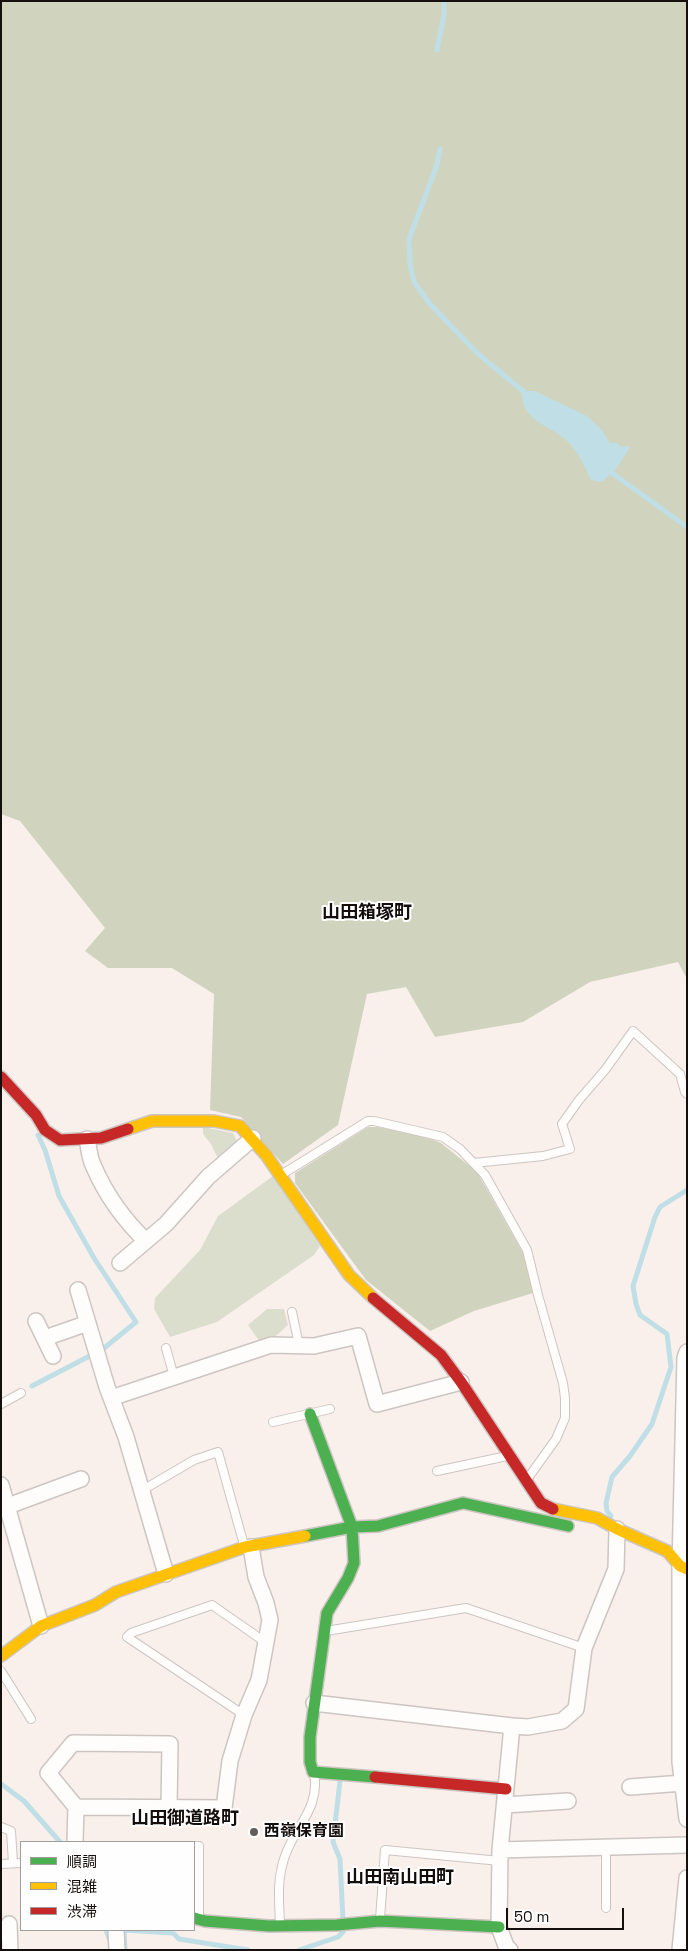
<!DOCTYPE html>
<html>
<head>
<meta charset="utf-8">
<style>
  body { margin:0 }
  #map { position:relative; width:688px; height:1951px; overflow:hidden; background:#f9f0ec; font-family:"Space Grotesk","Noto Sans JP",sans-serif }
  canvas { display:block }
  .frame { position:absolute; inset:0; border:2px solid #140e0c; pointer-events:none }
  .legend { position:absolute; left:20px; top:1841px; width:175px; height:90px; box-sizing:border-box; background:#fefefe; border:1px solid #a09e9d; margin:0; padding:6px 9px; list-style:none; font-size:15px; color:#140e0c }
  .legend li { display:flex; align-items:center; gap:10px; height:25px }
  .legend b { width:25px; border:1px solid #a09e9d }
  .scale { position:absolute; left:506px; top:1908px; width:118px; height:22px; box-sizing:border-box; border:2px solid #140e0c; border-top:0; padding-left:6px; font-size:15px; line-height:18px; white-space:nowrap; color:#140e0c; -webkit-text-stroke:4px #fefefe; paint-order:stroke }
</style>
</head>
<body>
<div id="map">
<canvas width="688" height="1951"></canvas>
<div class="frame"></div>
<ul class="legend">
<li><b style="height:6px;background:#4caf50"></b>順調</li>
<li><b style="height:6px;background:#ffc107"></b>混雑</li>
<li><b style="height:6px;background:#c62828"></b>渋滞</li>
</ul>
<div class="scale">50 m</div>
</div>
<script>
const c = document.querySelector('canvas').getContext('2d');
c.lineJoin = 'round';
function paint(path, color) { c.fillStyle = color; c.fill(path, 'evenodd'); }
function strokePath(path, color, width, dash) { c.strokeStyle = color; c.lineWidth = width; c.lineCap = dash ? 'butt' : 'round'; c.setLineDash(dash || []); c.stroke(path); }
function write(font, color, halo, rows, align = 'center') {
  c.font = font + ' "Space Grotesk","Noto Sans JP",sans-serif'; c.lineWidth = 4; c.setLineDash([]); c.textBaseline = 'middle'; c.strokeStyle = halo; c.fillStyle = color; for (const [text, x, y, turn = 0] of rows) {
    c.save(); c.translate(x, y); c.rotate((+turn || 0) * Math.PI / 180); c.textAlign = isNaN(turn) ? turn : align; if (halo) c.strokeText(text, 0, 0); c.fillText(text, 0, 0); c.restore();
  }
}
const green = new Path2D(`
  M 203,1127 L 233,1133 L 238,1143 L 218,1159 L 211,1144 L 203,1134 Z
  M 273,1176 L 320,1246 L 314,1255 L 217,1322 L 170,1337 L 154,1309 L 155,1298 L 200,1250 L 218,1216 Z
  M 267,1309 L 284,1309 L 288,1325 L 275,1337 L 260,1342 L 248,1325 Z`);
const forest = new Path2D(`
  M 1,1 L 687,1 L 687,979 L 678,962 L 590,982 L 523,1022 L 435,1037 L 406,987 L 367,994 L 338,1125 L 283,1164 L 241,1117 L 210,1110 L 214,994 L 172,968 L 108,968 L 85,951 L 105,928 L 20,821 L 1,814 Z
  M 368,1127 L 378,1127 L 423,1136 L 441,1143 L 477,1172 L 523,1253 L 533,1293 L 474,1311 L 430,1331 L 366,1280 L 295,1183 L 295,1173 Z`);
const water = new Path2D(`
  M 526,391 L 535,391 L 587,416 L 601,429 L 610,443 L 617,443 L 621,447 L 631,446 L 616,469 L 602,482 L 591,480 C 585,467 579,453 569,443 C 553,425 522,423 522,394 Z`);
const stream = new Path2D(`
  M 437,50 L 444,14 L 444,1
  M 440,149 L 437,165 L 409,239 L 410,265 L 414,282 L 430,304 L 477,353 L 524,392
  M 612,473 L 687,527
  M 32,1386 L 103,1349 L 136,1322 L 94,1258 L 59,1196 L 45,1150 L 38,1135
  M 611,1516 L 607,1511 L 606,1503 L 612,1477 L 630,1456 L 652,1424 L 671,1367 L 667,1334 L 640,1315 L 636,1304 L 633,1286 L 655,1217 L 660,1207 L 687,1190
  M 340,1781 L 333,1842 L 340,1859 L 343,1921
  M 1,1784 L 24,1801 L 60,1842
  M 106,1930 L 110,1941
  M 125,1950 L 124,1930 L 173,1933 L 179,1939 L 248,1950
  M 299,1950 L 338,1937 L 343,1932`);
const lane = new Path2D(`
  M 474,1163 L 543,1156 L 570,1149 L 562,1124 L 579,1100 L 605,1070 L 633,1031 L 680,1074 L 685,1092 L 687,1094
  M 281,1175 L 368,1121 L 374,1121 L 443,1137 L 460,1149 L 485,1175 L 527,1250 L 538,1295 L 563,1383 L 565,1398 L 565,1418 L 556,1439 L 528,1478
  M 292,1312 L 299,1345
  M 166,1348 L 174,1377
  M 1,1404 L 21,1393
  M 273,1422 L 330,1409
  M 437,1471 L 507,1456
  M 141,1491 L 194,1460 L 218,1452 L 244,1545
  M 326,1631 L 466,1608 L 584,1648
  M 1,1671 L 31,1719
  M 244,1715 L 127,1637 L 131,1633 L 212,1605 L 265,1642
  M 1,1827 L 11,1831 L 13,1863
  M 194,1846 L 199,1846 L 199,1918
  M 606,1847 L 606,1908
  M 1,1864 L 21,1863
  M 380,1919 L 385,1850 L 500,1861
  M 280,1924 C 279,1901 277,1880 284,1859 C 293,1828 321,1809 314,1773`);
const street = new Path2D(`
  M 87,1139 C 89,1147 89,1157 93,1165 C 105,1193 124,1220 146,1241
  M 120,1263 L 166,1224 L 208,1177 L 253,1138
  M 78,1290 L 107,1387 L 126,1437 L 166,1574
  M 36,1321 L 53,1356
  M 45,1338 L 88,1323
  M 687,1352 L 685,1358 L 680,1566 L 680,1762 L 687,1819
  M 111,1398 L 271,1345 L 314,1346 L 358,1336 L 377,1404 L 461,1382
  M 1,1485 L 41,1626
  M 8,1506 L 81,1479
  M 314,1703 L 512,1726 L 528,1727 L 562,1721 L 576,1709 L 584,1648 L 616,1569 L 617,1529
  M 630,1787 L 683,1783
  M 505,1805 L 568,1801
  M 76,1807 L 224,1808 L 230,1761 L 244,1715 L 259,1680 L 270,1620 L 266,1603 L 256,1577 L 251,1547
  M 75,1842 L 76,1807 L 48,1773 L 73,1743 L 170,1744 L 169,1808
  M 500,1850 L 687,1845
  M 9,1924 L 10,1950
  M 116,1930 L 117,1950
  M 510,1950 L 506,1946 L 499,1927 L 500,1850 L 512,1726
  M 680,1950 L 687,1878`);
const fast = new Path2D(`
  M 310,1414 L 352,1527 L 354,1563 L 348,1578 L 327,1613 L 310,1737 L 310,1762 L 313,1772 L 375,1777
  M 305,1536 L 352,1527 L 378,1526 L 463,1503 L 568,1526
  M 194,1918 L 205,1921 L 269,1926 L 337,1925 L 380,1921 L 499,1927`);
const slow = new Path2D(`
  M 128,1129 L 152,1121 L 214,1121 L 240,1126 L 266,1155 L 349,1275 L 373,1298
  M 553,1509 L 597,1518 L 617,1529 L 667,1551 L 680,1566 L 687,1569
  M 1,1656 L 41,1626 L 95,1605 L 116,1592 L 245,1547 L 305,1536`);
const jam = new Path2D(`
  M 1,1077 L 36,1115 L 45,1130 L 60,1140 L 101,1138 L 128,1129
  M 373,1298 L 441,1355 L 461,1382 L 541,1503 L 553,1509
  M 375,1777 L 506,1789`);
const markers = [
  [254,1832,5,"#645d5a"]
];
const poiNames = [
  ["西嶺保育園",264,1832]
];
const neighbourhoodNames = [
  ["山田箱塚町",367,913],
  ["山田御道路町",185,1819],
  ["山田南山田町",400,1878]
];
paint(green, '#dcdecd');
paint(forest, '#d0d4be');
paint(water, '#c0dee6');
strokePath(stream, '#c0dee6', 5);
strokePath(lane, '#ccc5c1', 10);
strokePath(street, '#ccc5c1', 18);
strokePath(fast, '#ccc5c1', 14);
strokePath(slow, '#ccc5c1', 14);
strokePath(jam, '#ccc5c1', 14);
strokePath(lane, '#fefdfc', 8);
strokePath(street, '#fefdfc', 15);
strokePath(fast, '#4caf50', 11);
strokePath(slow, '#ffc107', 11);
strokePath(jam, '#c62828', 11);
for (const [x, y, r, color] of markers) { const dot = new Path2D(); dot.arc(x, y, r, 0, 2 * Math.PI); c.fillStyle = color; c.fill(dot); strokePath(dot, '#fefefe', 2); }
write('bold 16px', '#140e0c', '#fefefe', poiNames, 'left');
write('bold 18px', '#140e0c', '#fefefe', neighbourhoodNames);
</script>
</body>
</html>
